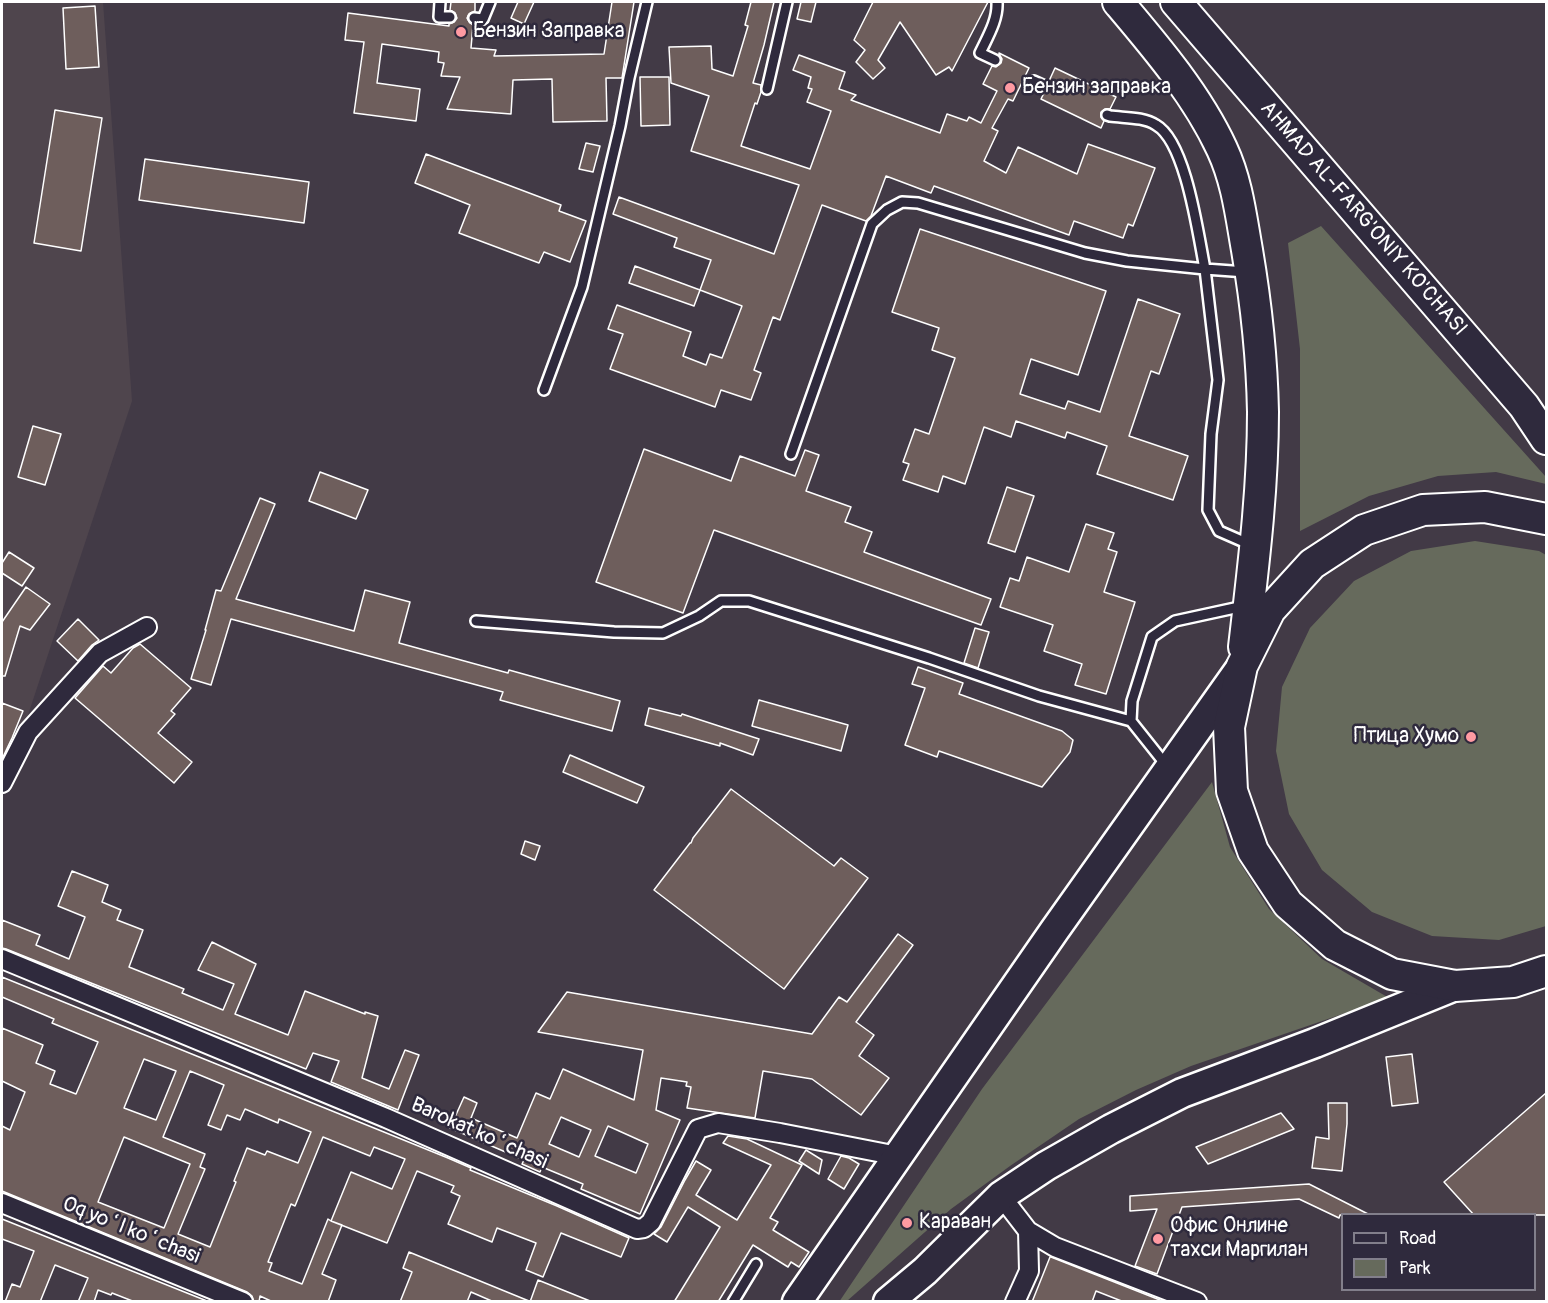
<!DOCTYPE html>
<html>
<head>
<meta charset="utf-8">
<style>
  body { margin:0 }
  #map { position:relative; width:1548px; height:1303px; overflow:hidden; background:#423a46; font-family:Pangolin,sans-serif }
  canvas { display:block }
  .frame { position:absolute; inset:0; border:3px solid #fff; pointer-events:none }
  .legend { position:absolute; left:1341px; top:1213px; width:195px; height:78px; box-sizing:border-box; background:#2f2a3d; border:2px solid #827f8b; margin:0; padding:8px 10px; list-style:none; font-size:18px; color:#fff }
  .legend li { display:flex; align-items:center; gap:12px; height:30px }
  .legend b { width:30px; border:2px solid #827f8b }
</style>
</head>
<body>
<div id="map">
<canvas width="1548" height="1303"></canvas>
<div class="frame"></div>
<ul class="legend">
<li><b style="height:8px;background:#2f2a3d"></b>Road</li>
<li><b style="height:16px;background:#666a5c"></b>Park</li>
</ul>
</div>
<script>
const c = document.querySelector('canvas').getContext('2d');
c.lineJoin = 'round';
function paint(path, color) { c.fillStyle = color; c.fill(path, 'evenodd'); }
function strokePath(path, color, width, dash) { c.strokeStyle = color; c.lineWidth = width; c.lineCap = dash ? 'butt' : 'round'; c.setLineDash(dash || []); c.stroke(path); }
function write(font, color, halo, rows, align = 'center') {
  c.font = font + ' Pangolin,sans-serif'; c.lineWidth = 5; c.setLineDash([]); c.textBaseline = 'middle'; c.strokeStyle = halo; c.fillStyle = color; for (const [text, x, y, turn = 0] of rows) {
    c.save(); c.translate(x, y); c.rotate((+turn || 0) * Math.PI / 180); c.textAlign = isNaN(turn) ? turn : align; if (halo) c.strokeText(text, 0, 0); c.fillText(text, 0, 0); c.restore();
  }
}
const built = new Path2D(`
  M 2,2 L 103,2 L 132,401 L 27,718 L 2,771 Z`);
const green = new Path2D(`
  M 1321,226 L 1546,477 L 1546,484 L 1496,472 L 1438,476 L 1369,496 L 1300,531 L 1300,349 L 1288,243 Z
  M 1475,541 L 1539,551 L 1546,555 L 1546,926 L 1499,940 L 1432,936 L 1372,912 L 1322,870 L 1289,814 L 1276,751 L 1282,687 L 1310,628 L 1354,581 L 1411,551 Z
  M 1212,782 L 1230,847 L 1269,909 L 1322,959 L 1389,998 L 1191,1066 L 1136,1090 L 1079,1119 L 1010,1166 L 951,1209 L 847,1301 L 839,1302 L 982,1089 Z`);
const building = new Path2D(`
  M 451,2 L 475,2 L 475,11 L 469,14 L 467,18 L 470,23 L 473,25 L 471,48 L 496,50 L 494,56 L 604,54 L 612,2 L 634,2 L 622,78 L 606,78 L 607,121 L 553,122 L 552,79 L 513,80 L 511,114 L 447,109 L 460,77 L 441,76 L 444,63 L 438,62 L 439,52 L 382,44 L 377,83 L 420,89 L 416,121 L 354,113 L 364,42 L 345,40 L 348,13 L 449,26 L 449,24 L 454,22 L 457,18 L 455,13 L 450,10 Z
  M 518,2 L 534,2 L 524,24 L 511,18 Z
  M 751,2 L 774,2 L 764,45 L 753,83 L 761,85 L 761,92 L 757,104 L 755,103 L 741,146 L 810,169 L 831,111 L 807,102 L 812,89 L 808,88 L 811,77 L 793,70 L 799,55 L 845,72 L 839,89 L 856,95 L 851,100 L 940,133 L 947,114 L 967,121 L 969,117 L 981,123 L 997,91 L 983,84 L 992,66 L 996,67 L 1001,63 L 1002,59 L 999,54 L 999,53 L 1029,68 L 1013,101 L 1008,99 L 992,128 L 998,131 L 984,161 L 1006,173 L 1018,147 L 1077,174 L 1088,144 L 1155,168 L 1133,226 L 1128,224 L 1123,238 L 1074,221 L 1069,235 L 934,186 L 931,193 L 886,176 L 871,216 L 866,221 L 822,205 L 780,320 L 773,317 L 754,370 L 761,373 L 751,400 L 721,390 L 715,407 L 610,369 L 623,334 L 608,329 L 617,305 L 691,332 L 683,356 L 706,365 L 710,354 L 722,358 L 742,306 L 700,290 L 711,260 L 674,247 L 677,238 L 613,214 L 619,197 L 774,254 L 799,185 L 691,151 L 709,96 L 671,83 L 669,47 L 711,46 L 712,69 L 733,76 L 748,26 L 745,25 Z
  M 801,2 L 816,2 L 811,22 L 797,19 Z
  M 873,2 L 988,2 L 952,71 L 949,67 L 936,75 L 900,22 L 878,60 L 885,68 L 873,79 L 856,62 L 865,50 L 854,40 Z
  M 95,6 L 99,67 L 66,69 L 63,8 Z
  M 1055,68 L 1116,97 L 1110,109 L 1105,109 L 1101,112 L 1101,117 L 1104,121 L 1101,128 L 1041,99 L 1044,93 L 1048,92 L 1051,89 L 1052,85 L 1049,81 Z
  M 640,77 L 669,77 L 670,125 L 641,126 Z
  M 55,110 L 102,118 L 81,251 L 34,243 Z
  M 586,143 L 600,146 L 593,172 L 579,169 Z
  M 426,154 L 561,205 L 559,211 L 586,221 L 570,262 L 544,252 L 539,263 L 459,233 L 470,205 L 415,183 Z
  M 145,159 L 309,182 L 304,223 L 139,200 Z
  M 920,229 L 1106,291 L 1078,375 L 1031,359 L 1020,394 L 1065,409 L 1068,401 L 1100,412 L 1138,299 L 1180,314 L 1159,374 L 1151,371 L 1129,436 L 1188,456 L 1173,500 L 1097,474 L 1107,446 L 1067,432 L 1065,438 L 1016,421 L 1011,437 L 984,427 L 965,484 L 943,476 L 938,492 L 903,480 L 909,464 L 903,462 L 915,429 L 929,434 L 955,358 L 932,350 L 939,328 L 892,312 Z
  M 635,266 L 700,290 L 694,306 L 629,283 Z
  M 33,426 L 61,434 L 45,485 L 18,477 Z
  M 644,449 L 731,481 L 740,456 L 795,476 L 805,450 L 819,455 L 806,491 L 851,507 L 845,522 L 872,532 L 864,552 L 991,599 L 981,625 L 714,530 L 683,613 L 596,582 Z
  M 320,472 L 368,490 L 356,519 L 309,501 Z
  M 1007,487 L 1034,496 L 1015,552 L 988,543 Z
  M 260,498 L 275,504 L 236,599 L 354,631 L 365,590 L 410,602 L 399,643 L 508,673 L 509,670 L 620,701 L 612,731 L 500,700 L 503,692 L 231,619 L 211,685 L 191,679 L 206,630 L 205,630 L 216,590 L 221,591 Z
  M 1086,524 L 1114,533 L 1108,549 L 1117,552 L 1104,592 L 1135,602 L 1106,694 L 1075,685 L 1082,664 L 1044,651 L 1053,625 L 1000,607 L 1010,578 L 1019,581 L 1027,557 L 1069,572 Z
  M 9,552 L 34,568 L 22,586 L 2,573 L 2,563 Z
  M 26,587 L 50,604 L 30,630 L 20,626 L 5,676 L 2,676 L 2,622 Z
  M 78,619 L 99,640 L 92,645 L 78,661 L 57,641 Z
  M 975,628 L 989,632 L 978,668 L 964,663 Z
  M 140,644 L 191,688 L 171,711 L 175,714 L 158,733 L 192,762 L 174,783 L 75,698 L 103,666 L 111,673 L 133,648 Z
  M 918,667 L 963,683 L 959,694 L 1062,731 L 1073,740 L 1070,752 L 1042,787 L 939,751 L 937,757 L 905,745 L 925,688 L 912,684 Z
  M 759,700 L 848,725 L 841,751 L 752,726 Z
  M 2,703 L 23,711 L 12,738 L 2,759 Z
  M 649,708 L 681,716 L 682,714 L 759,739 L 753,755 L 720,743 L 720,746 L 645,725 Z
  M 570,755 L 644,787 L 637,803 L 563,772 Z
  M 731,789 L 834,866 L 841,858 L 868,878 L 784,989 L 654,890 L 690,843 L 691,843 L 693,838 Z
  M 525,841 L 540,846 L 535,860 L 521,854 Z
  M 72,871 L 108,885 L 102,902 L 121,910 L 117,920 L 143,930 L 129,967 L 184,989 L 182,993 L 223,1010 L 234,984 L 198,970 L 212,942 L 256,964 L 235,1014 L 288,1035 L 305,991 L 365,1014 L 365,1012 L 378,1016 L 362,1078 L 389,1089 L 405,1050 L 419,1055 L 398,1110 L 331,1082 L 339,1061 L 313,1053 L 306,1069 L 6,949 L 2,948 L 2,920 L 40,935 L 36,945 L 69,959 L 85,917 L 58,906 Z
  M 898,934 L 913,945 L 856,1022 L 874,1035 L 859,1056 L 889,1078 L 861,1115 L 812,1079 L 763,1071 L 755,1118 L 687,1108 L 691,1087 L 686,1086 L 687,1082 L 661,1078 L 656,1110 L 680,1120 L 640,1214 L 581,1189 L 583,1184 L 542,1167 L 540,1172 L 522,1164 L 524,1160 L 450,1128 L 464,1097 L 477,1103 L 471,1118 L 517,1138 L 536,1093 L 550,1099 L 563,1069 L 634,1100 L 643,1050 L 538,1032 L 567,992 L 812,1034 L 839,997 L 847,1002 ZM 561,1117 L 591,1130 L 579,1157 L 549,1144 ZM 608,1126 L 648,1144 L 636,1173 L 595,1156 Z
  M 2,977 L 448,1158 L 471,1168 L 470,1170 L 557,1206 L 629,1238 L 621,1257 L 561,1233 L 543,1277 L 526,1270 L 536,1243 L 497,1228 L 492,1242 L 448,1224 L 460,1196 L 451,1192 L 454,1186 L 417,1171 L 387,1243 L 331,1221 L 342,1225 L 322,1274 L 336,1280 L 328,1302 L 273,1302 L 260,1296 L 259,1302 L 254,1302 L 252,1296 L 247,1292 L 2,1191 L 2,1126 L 10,1130 L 25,1092 L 2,1081 L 2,1028 L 43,1045 L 36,1063 L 55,1071 L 50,1084 L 76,1094 L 98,1042 L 52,1023 L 54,1019 L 2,997 ZM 144,1059 L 176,1071 L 156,1120 L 124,1108 ZM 190,1071 L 224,1085 L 208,1125 L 221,1130 L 227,1115 L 240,1120 L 245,1109 L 278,1123 L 279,1119 L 311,1132 L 298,1163 L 267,1151 L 265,1155 L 247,1148 L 234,1181 L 236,1182 L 210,1247 L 178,1234 L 205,1169 L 200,1167 L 205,1154 L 163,1137 ZM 124,1137 L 190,1164 L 164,1228 L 98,1202 ZM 323,1137 L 370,1156 L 374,1147 L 405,1159 L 392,1189 L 351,1172 L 331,1221 L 328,1219 L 302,1284 L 269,1271 L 272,1263 L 268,1262 L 291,1204 L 295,1206 Z
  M 1412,1054 L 1418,1103 L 1392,1106 L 1386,1057 Z
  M 1546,1093 L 1546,1215 L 1474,1215 L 1444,1182 Z
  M 1328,1103 L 1347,1103 L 1347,1124 L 1342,1171 L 1312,1168 L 1316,1137 L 1329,1139 Z
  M 1281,1113 L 1294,1129 L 1208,1164 L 1196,1147 Z
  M 728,1136 L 747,1139 L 802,1165 L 770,1218 L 778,1222 L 773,1230 L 809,1252 L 799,1267 L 791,1262 L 788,1267 L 753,1245 L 718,1302 L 674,1302 L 720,1227 L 688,1207 L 667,1242 L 654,1234 L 661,1227 L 685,1180 L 696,1161 L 711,1170 L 696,1195 L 737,1220 L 771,1165 L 723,1143 Z
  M 806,1150 L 822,1160 L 819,1174 L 799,1161 Z
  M 841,1156 L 849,1158 L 859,1164 L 844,1189 L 828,1179 Z
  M 1309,1184 L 1370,1215 L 1340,1215 L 1339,1218 L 1299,1199 L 1182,1207 L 1157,1274 L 1135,1266 L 1157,1209 L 1130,1211 L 1130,1196 Z
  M 2,1219 L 207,1301 L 207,1302 L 135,1302 L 112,1293 L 111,1295 L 98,1290 L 94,1302 L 78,1302 L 88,1278 L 55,1265 L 40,1302 L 5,1302 L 12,1284 L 20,1287 L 34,1251 L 2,1239 Z
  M 409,1252 L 529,1301 L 529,1302 L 494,1302 L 471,1292 L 467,1302 L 400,1302 L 412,1272 L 403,1268 Z
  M 1050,1257 L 1051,1257 L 1165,1302 L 1124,1302 L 1096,1291 L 1092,1302 L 1032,1302 Z
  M 538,1280 L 590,1301 L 590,1302 L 530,1302 Z`);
const service = new Path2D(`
  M 440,2 L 439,17 L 450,17
  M 474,18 L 483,19 L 490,2
  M 995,60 L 980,53 C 988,36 998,20 997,2
  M 1034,81 L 1045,86
  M 767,89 L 787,2
  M 1107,115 L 1110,116 C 1125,118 1144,117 1156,125 C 1186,142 1198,234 1205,269 L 1246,272
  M 544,390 L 582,287 L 620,126 L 629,78 L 647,2
  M 791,454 L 872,224 L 887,210 L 902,202 L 918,203 L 1085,253 L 1127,261 L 1205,269 L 1218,380 L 1211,434 L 1208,510 L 1219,531 L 1251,545
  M 476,621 L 614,632 L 663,633 L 699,616 L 721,601 L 749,601 L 929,658 L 1039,696 L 1131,721
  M 1166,765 L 1131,721 L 1132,701 L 1152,637 L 1175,621 L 1244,606
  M 733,1302 L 756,1264`);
const minor = new Path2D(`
  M 2,783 L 28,732 L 100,653 L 147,627
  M 2,959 L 386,1118 L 637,1229 L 644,1228 L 651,1222 L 698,1129 L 718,1123 L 780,1133 L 898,1156
  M 1001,1196 L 1028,1231 L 1055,1247 L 1197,1302
  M 2,1203 L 243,1302
  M 1015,1302 L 1029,1271 L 1028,1231`);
const primary = new Path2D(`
  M 797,1302 L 1054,931 L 1242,666
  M 888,1302 L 925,1271 L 1001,1196 L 1046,1166 L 1111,1129 L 1182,1093 L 1315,1043 L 1455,986`);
const trunk = new Path2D(`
  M 1118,2 C 1156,47 1197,95 1222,149 C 1237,181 1241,216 1247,250 C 1256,303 1262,359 1263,412 C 1263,491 1253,569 1244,647
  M 1176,2 L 1524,406 L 1546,439
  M 1546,519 L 1485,507 L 1423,510 L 1364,530 L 1312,564 L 1270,610 L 1242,666 L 1229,727 L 1232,791 L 1253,851 L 1288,904 L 1335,945 L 1392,974 L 1455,986 L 1513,982 L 1546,971`);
const markers = [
  [461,32,6,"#ff9aa2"],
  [1010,88,6,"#ff9aa2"],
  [1471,737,6,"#ff9aa2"],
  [907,1223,6,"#ff9aa2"],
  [1158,1239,6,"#ff9aa2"]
];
const poiNames = [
  ["Бензин Заправка",473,32],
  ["Бензин заправка",1022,88],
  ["Птица Хумо",1459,737,"right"],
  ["Караван",919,1223],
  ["Офис Онлине",1170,1227],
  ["тахси Маргилан",1170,1251]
];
const streetNames = [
  ["AHMAD AL-FARG'ONIY KO'CHASI",1363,219,49],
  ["Barokat koʻchasi",479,1134,24],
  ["Oq yoʻl koʻchasi",131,1231,22]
];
paint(built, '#4f454d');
paint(green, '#666a5c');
paint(building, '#6e5e5c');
strokePath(building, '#fff', 1.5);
strokePath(service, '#fff', 14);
strokePath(minor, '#fff', 22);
strokePath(primary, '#fff', 33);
strokePath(trunk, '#fff', 34);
strokePath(service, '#2f2a3d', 9);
strokePath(minor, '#2f2a3d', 18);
strokePath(primary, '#2f2a3d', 28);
strokePath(trunk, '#2f2a3d', 30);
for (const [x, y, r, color] of markers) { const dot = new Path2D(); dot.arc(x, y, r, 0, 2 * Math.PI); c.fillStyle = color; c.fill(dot); strokePath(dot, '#2f2a3d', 2); }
write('21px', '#fff', '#2f2a3d', poiNames, 'left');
write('21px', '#fff', '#2f2a3d', streetNames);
</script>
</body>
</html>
